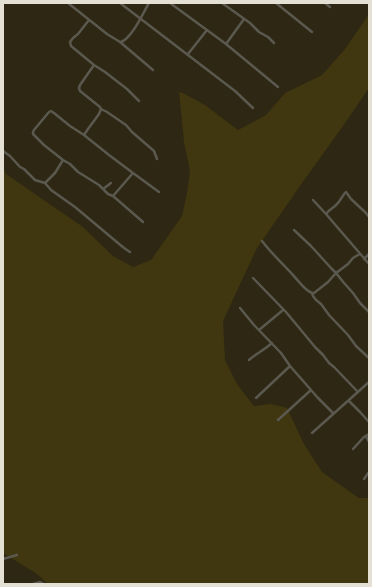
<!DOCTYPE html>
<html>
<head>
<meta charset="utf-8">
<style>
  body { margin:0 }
  #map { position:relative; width:372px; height:587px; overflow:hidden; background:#2d2713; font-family:"PT Sans Narrow",sans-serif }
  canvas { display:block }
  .frame { position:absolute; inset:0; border:4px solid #e4e1d4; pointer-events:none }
</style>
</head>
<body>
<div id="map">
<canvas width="372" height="587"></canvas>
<div class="frame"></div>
</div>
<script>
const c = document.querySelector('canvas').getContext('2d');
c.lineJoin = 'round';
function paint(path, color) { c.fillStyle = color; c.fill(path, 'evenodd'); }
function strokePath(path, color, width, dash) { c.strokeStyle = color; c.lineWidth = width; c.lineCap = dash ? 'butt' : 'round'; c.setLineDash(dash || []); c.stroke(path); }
const green = new Path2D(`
  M 369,14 L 369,88 L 343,126 L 300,186 L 257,248 L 223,321 L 225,360 L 237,384 L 254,406 L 271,404 L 287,408 L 304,444 L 322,472 L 359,498 L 369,498 L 369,584 L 48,584 L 37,574 L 3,553 L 3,167 L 6,174 L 83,227 L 113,256 L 133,267 L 151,260 L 182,216 L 187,193 L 190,171 L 184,142 L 179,92 L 183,93 L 205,105 L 238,130 L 266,115 L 285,93 L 322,75 L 345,49 Z`);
const minor = new Path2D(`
  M 68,3 L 107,34 L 120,42 L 153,70
  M 120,3 L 235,91 L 253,108
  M 170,3 L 226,44 L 278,87
  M 222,3 L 250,23 L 259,32 L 268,37 L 274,43
  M 276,3 L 312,32
  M 325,3 L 330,7
  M 89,20 L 78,34 L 73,38 L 70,42 L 71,46 L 94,65 L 105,72 L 127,89 L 139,101
  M 121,42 C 132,38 143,13 149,3
  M 226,44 L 244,19
  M 188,54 L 207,30
  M 94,65 L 80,85 L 79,88 L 80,91 L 100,107 L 101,109 L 107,112 L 126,125 L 132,132 L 154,151 L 157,159
  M 84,135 L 88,129 L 99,114 L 101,109
  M 3,151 L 10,156 L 20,167 L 24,169 L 35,180 L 45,183
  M 63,160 L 70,164 L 78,172 L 99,185 L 108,194 L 113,196 L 143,222
  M 133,173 L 159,192
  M 103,189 L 111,183
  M 113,196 L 133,173 L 109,155 L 84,135 L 70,126 L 54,113 L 51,111 L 49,112 L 34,130 L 33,132 L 33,134 L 44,145 L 63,160 L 55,173 L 45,183 L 51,190 L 75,207 L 124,248 L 130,252
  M 313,200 L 326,214 L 369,264
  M 326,214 C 330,209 332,209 336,205 C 341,201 342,195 346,192 L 351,199 L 366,213 L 369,217
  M 294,230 L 311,246 L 331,268 L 336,273 L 344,283 L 353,293 L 360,303 L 369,312
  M 262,241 C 272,254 281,262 292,274 C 298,280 304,290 312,293
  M 360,254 L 358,255 L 353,258 L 348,264 L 336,273 L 328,282 L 314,293 L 312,293 L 313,296 L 316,300 L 321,304 L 329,315 L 348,335 L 356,346 L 369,358
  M 364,259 L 369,254
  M 253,278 L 286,312 L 315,347 L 323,355 L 329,363 L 334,367 L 358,392
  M 240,308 L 254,325 L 281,353 L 290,366 L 318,398 L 333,413
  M 259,330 L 283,310
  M 249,360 C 256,354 264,350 272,343
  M 256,398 L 290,366
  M 349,401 L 360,412 L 369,422
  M 278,420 L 311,390
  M 312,433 L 369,382
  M 366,436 L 369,442
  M 353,449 L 364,437 L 369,434
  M 364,479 L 369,472
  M 3,559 L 17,555
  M 33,584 L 40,582 L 44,584`);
paint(green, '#40360f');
strokePath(minor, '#5b594f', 2.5);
</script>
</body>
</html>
